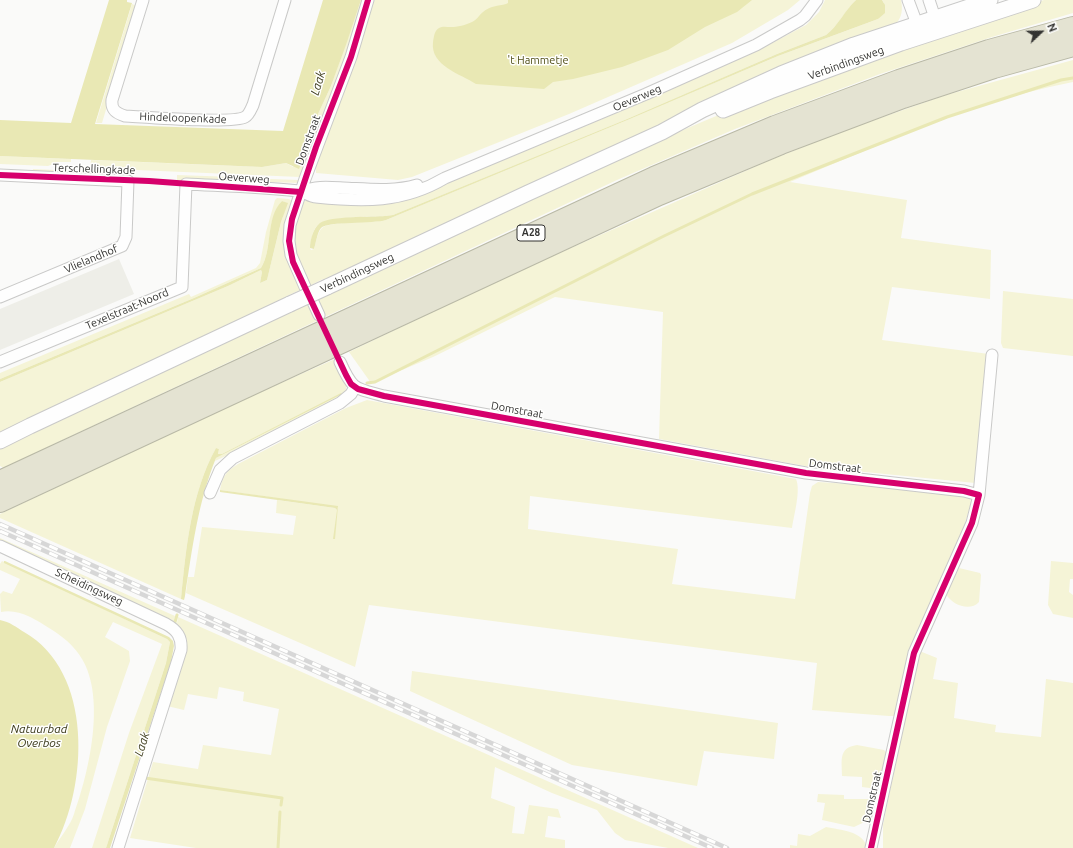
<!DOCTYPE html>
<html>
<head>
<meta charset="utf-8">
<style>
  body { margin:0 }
  #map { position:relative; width:1073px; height:848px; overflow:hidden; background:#fafaf9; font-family:Ubuntu,sans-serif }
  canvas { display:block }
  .north { position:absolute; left:1021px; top:12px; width:40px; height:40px; -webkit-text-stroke:3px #fffffe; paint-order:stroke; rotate:68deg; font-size:11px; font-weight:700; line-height:16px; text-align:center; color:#333331 }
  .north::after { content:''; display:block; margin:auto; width:14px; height:18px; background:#333331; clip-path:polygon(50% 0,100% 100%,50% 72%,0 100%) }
</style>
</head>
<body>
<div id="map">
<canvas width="1073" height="848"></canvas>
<div class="north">N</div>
</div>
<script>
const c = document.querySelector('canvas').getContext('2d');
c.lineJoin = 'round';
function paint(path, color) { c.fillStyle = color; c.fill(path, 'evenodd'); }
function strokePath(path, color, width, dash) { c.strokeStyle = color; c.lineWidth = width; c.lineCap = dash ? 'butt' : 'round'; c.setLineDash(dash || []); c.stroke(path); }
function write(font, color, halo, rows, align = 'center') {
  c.font = font + ' Ubuntu,sans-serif'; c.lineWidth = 3; c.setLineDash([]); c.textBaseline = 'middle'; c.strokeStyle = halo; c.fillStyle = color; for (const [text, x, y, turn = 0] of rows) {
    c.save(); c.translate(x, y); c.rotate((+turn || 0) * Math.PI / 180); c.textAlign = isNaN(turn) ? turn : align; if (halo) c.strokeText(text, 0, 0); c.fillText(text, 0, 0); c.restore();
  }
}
const built = new Path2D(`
  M 119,259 L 134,294 L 0,350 L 0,309 Z`);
const green = new Path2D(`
  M 361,0 L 364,0 L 343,67 L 300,177 L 90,168 L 91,160 L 262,167 L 286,163 L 293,167 L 331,86 Z
  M 368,0 L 800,0 L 788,10 L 732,43 L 569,114 L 412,177 L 398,180 L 316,173 L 316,164 Z
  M 825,0 L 856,0 C 845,11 838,26 826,35 L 777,54 L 627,119 L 393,215 L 385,216 C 372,217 324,216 316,227 C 312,233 311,241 310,248 L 311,250 L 314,249 C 316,243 317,233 322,228 C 328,221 374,223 386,220 L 630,119 L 778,56 L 878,19 L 884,3 L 882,0 L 901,0 C 903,9 902,17 896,24 L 324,282 L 323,279 L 309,286 L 296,258 L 293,233 L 303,202 L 308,200 L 422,193 L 631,107 L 759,50 L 806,25 L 819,12 Z
  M 1044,0 L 1073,0 L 1073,13 L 992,37 L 880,74 L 735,129 L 617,180 L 54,444 L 5,469 L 0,466 L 0,448 L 307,304 L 314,317 L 324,312 L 318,299 C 448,238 576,174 709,119 C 818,74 931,34 1044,0 Z
  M 132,4 L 137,6 L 102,123 L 96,123 Z
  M 1073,60 L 1073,82 C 1010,94 950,116 891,140 C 857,154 823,168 790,182 L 907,200 L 901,238 L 991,250 L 990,299 L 892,287 L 882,340 L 989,354 L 975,483 L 805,466 L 659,439 L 663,312 L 555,297 L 433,357 L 371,383 L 349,352 L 505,277 L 768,161 L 843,131 L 946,95 Z
  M 0,156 L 71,159 L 71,162 L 58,162 L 48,166 L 0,164 Z
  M 33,169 L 119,173 L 120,177 L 32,173 Z
  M 177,175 L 234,177 L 235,181 L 177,180 Z
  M 241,178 L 299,180 L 300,181 L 299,183 L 239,181 Z
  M 277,198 L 289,199 L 292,201 L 289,218 L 302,289 L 287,296 L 288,298 L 0,433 L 0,382 L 228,286 L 261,270 L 262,272 L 260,283 L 267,280 L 281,222 L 287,203 L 282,201 C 265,222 273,248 261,268 L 194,298 L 0,379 L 0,373 L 189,294 L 191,297 L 256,268 L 260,263 L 266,232 L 275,200 Z
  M 1003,291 L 1073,299 L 1073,356 L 1003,348 L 1001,343 Z
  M 335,359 L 346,383 L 346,394 L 275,433 L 215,461 L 216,458 L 220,456 L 341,394 L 222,454 L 218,454 L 219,449 L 216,448 C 191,493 186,548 181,599 L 0,518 L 0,514 L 231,405 Z
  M 367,400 L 796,479 C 801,490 794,515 792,528 L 530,496 L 528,529 L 678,549 L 672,584 L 795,599 L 810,493 L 812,486 L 818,482 L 865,485 L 970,497 L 971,503 L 963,530 L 946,571 L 918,629 L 911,651 L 896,716 L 889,716 L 812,710 L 817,663 L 369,605 L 355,667 L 186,593 L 188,577 L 194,577 L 202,527 L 293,535 L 296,516 L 276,513 L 277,500 L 335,508 L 337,510 L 338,507 L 220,490 C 223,475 226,472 238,464 L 346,408 Z
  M 0,538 L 175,616 L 174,621 L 177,623 L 178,617 L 698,848 L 668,848 L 625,840 L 615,833 L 597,810 L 552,793 L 495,767 L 491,798 L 515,807 L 512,833 L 524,834 L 529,805 L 558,809 L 561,818 L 548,816 L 545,837 L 565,840 L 565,848 L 196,848 L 130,838 L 153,762 L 198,769 L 203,745 L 271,755 L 279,709 L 243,701 L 244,692 L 219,687 L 217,699 L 188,694 L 184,710 L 167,706 L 185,639 L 0,542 Z
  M 2,561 L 167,639 L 170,642 L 166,663 L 106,848 L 92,848 L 129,733 L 162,644 L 113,622 L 105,637 L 129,651 L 130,661 L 107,727 L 85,809 L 70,848 L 54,848 C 61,836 70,826 74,814 C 89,772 106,699 82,659 C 74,645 62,636 49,628 C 36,619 17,608 1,612 L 0,594 L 3,591 L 12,594 L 20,579 L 0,570 L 0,564 Z
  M 1051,561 L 1073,563 L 1073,579 L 1070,579 L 1069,592 L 1073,595 L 1073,618 L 1053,614 L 1048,605 Z
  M 959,568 L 980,573 L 981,575 L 979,602 C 970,612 952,605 946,594 Z
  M 920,652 L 922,652 L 937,658 L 933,679 L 958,683 L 954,718 L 996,725 L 995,732 L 1041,737 L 1046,679 L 1073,683 L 1073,848 L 883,848 L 883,825 L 914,676 Z
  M 412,671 L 778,723 L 774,759 L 704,751 L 697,786 L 572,765 L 410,691 Z
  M 857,745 L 884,750 L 888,754 L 873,818 L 854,827 L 822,820 L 825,803 L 817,802 L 818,794 L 844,795 L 844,799 L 870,799 L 870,788 L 862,787 L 862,777 L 842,776 C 842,760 838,748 857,745 Z
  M 826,827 C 840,830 864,831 867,848 L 790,848 L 790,845 L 797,846 L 798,834 L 810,836 Z`);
const water = new Path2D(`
  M 109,0 L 127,0 L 127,2 L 132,3 L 95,124 L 283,131 L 323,0 L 361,0 L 347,42 L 331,86 L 318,114 L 299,169 L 286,163 L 262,167 L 0,156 L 0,120 L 71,123 Z
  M 508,0 L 752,0 L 737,12 L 705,27 L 668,50 L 622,67 L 573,79 L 553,82 L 544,89 L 476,84 C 461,74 430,66 433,42 C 434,37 434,31 439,28 C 442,26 447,27 451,27 C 457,27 466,25 472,22 C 477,20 479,15 483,12 C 490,6 498,6 506,4 L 508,3 Z
  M 856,0 L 882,0 L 885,5 L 885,13 L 878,19 L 778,56 L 630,119 L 386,220 C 374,224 328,221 321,228 C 317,233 316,243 314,249 L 310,248 C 310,241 313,228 320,223 C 330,216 372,217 385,216 L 393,215 L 627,119 L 777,54 L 826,35 C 838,26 845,10 856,0 Z
  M 282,201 L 288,203 L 281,222 L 267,280 L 260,283 L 262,272 L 261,270 L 228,286 L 0,382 L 0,379 L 194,298 L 261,268 C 273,249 265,218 282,201 Z
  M 341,393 L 342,394 L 216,458 C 198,502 192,550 185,596 L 184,600 L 181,599 C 186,548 191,493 216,448 L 219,449 L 218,454 L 222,454 Z
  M 220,490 L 338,506 L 335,539 L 333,539 L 337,510 L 335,508 L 220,492 Z
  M 5,561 L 169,637 L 173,641 L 174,646 L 171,662 L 110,848 L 106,848 L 166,663 L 170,642 L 167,639 L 4,563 L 4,561 Z
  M 0,620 C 10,622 16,627 24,632 C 94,672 88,786 54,848 L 0,848 Z`);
const stream = new Path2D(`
  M 367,383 L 375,382 L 664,236 L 752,194 L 947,117 L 1061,80 L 1073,78
  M 175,622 L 177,615
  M 145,778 L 282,798 L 281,805
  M 278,848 L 280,812`);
const minor = new Path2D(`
  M 143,0 L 112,100 C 111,110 116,113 125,116 C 144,117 233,124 245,117 C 249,115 251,109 253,105 L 285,0
  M 908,0 L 917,24 L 924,28
  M 929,0 L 935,18 L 933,24
  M 0,175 L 128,181 L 126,237 L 122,246 L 0,297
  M 301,192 C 317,186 326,187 343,188 C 368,189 393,192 417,185
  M 305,287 L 291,255 L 289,241 L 290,225 L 305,179 L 351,57 L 368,0
  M 313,302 L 319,315
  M 0,362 L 182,287 L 186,184 C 224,186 261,187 299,191 C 305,192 310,197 316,197 C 363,202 403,203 445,178 L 646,94 L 756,45 L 800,20 L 805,16 L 817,0
  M 340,362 C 353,391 355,388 384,396 L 806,473 L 964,491 L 979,495
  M 210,493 L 220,470 L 233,458 L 340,403 L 351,394 L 355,387
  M 0,546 L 166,624 C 177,630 182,637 181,650 L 118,848
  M 871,848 L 914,653 L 972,523 L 979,495 L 992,355`);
const secondary = new Path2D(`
  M 723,110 L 770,91 L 901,43 L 1033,0
  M 327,287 L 528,193 L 662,132 L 702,110 L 781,74 L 854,45 L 990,0
  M 0,441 L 30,426 L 290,304`);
const motorway = new Path2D(`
  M 0,481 L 654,177 L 775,126 L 899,80 L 989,50 L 1073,27
  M 0,502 L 659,195 L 781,144 L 903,98 L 994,68 L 1073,46`);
const rail = new Path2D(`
  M 0,524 L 727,848
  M 0,531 L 712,848`);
const secondaryBridge = new Path2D(`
  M 290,304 L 327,287`);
const cycleway = new Path2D(`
  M 368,0 L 351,57 L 316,147 L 292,219 L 289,241 L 293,262 L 346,375 L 351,384 L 358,389 L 384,396 L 806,473 L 964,491 L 979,495 L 972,523 L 914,653 L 871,848
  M 0,175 L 149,181 L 301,192`);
const shields = [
  [531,233,28]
];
const shieldNames = [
  ["A28",531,233]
];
const parkNames = [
  ["'t Hammetje",538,60]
];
const streetNames = [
  ["Verbindingsweg",846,63,-20],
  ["Oeverweg",637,98,-23],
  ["Hindeloopenkade",183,118,2],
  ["Domstraat",308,140,-70],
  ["Terschellingkade",94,169,2],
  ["Oeverweg",244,178,4],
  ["Vlielandhof",91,259,-23],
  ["Verbindingsweg",357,273,-25],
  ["Texelstraat-Noord",127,309,-23],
  ["Domstraat",517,410,10],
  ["Domstraat",835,466,7],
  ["Scheidingsweg",89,587,25],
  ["Domstraat",872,797,-77]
];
const waterNames = [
  ["Laak",318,83,-73],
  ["Natuurbad",39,729],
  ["Overbos",39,743],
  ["Laak",142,744,-72]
];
paint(built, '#eeeee8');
paint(green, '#f5f4d7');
paint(water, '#e9e8b4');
strokePath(stream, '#e9e8b4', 3);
strokePath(minor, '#c9c9c8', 13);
strokePath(secondary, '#c9c9c8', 17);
strokePath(motorway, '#b9b9a6', 22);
strokePath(minor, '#fefefe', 11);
strokePath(secondary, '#fefefe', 15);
strokePath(motorway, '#e4e3d2', 20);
strokePath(rail, '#d7d7d7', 4.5);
strokePath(rail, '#fffffe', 3, [9]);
strokePath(secondaryBridge, '#c9c9c8', 17, []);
strokePath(secondaryBridge, '#fefefe', 15);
strokePath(cycleway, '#d6006c', 6);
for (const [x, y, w] of shields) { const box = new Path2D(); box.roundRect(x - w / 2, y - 8, w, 16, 3); c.fillStyle = '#fffffe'; c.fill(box); strokePath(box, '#333331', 1); }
write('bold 10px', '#333331', null, shieldNames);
write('11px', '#53511a', '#fffffe', parkNames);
write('11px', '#333331', '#fffffe', streetNames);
write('italic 12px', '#393818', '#fffffe', waterNames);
</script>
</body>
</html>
